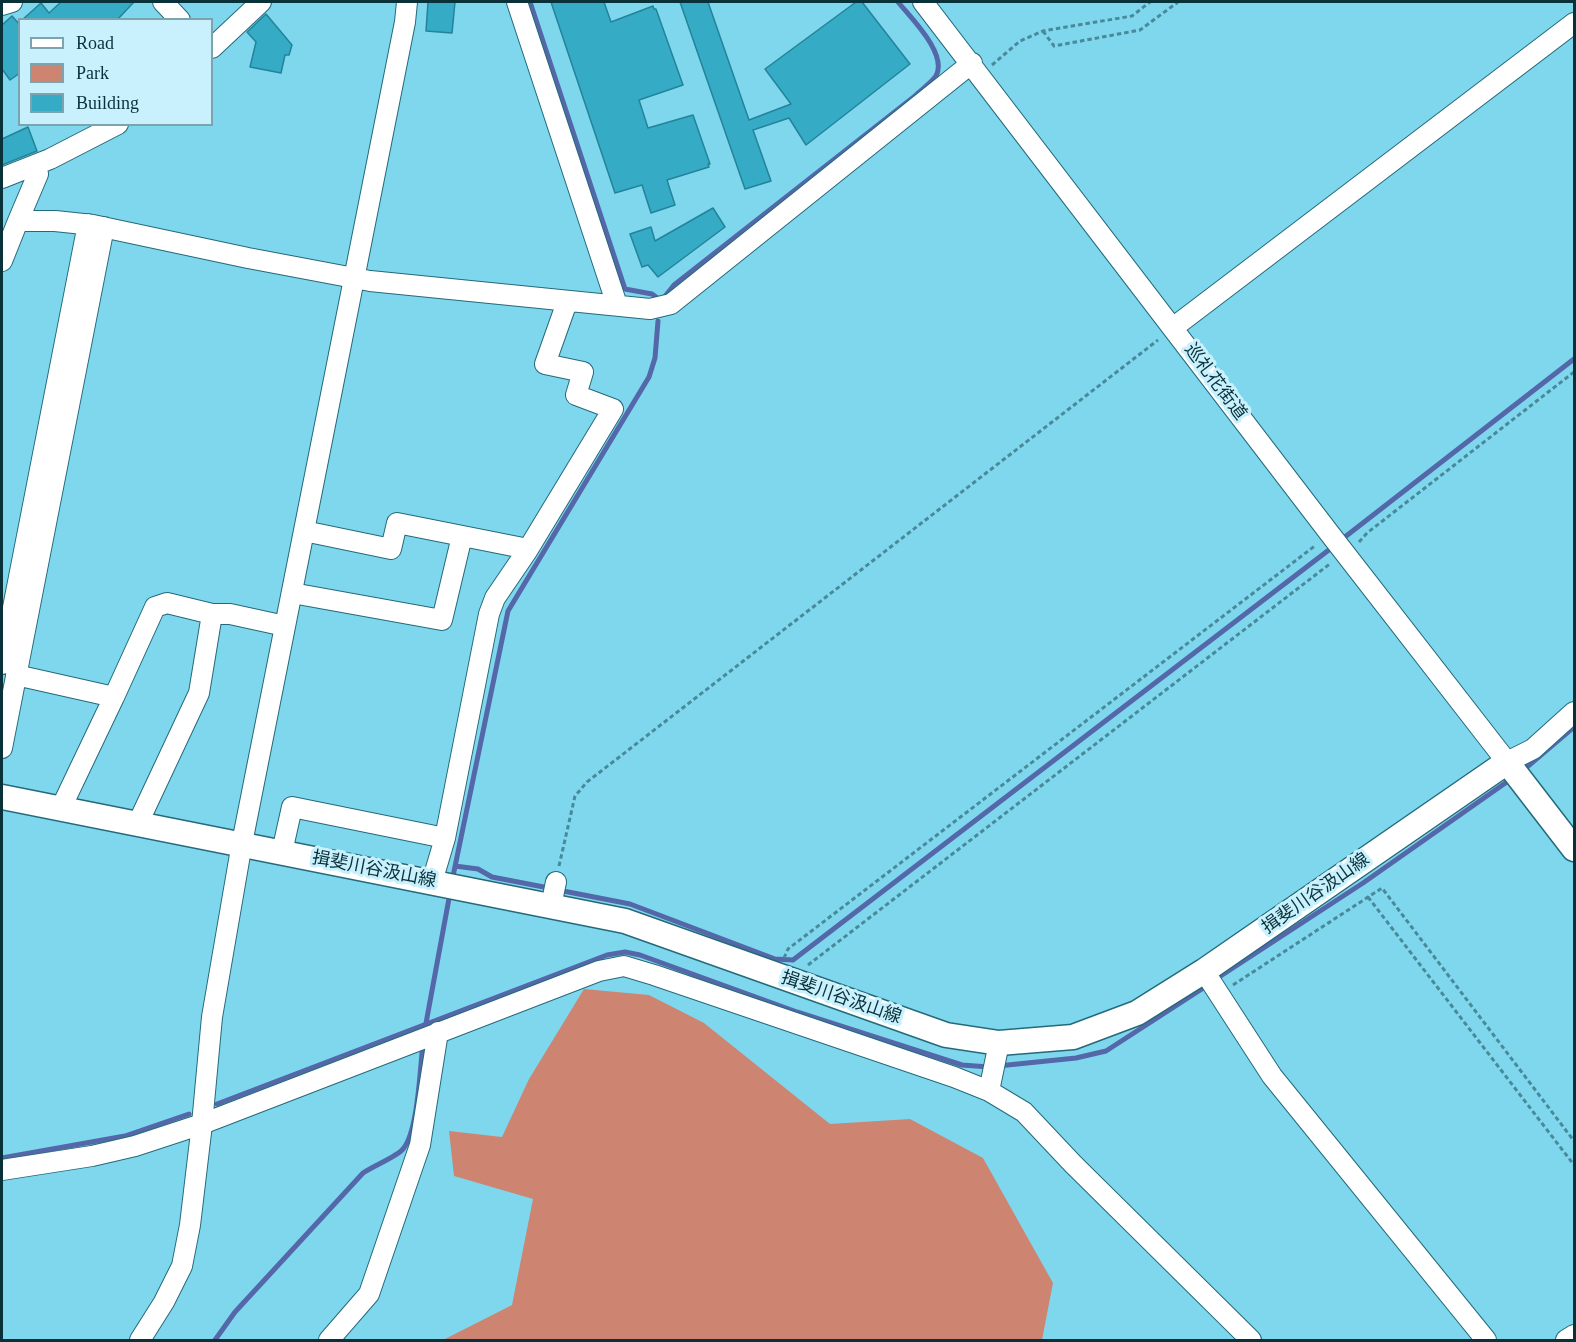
<!DOCTYPE html>
<html>
<head>
<meta charset="utf-8">
<style>
  body { margin:0 }
  #map { position:relative; width:1576px; height:1342px; overflow:hidden; background:#7fd7ee; font-family:"Times New Roman",serif }
  canvas { display:block }
  .frame { position:absolute; inset:0; border:3px solid #09313a; pointer-events:none }
  .legend { position:absolute; left:18px; top:18px; width:195px; height:108px; box-sizing:border-box; background:#c8f1fd; border:2px solid #7ca4af; margin:0; padding:8px 10px; list-style:none; font-size:18px; color:#09313a }
  .legend li { display:flex; align-items:center; gap:12px; height:30px }
  .legend b { width:30px; border:2px solid #7ca4af }
</style>
</head>
<body>
<div id="map">
<canvas width="1576" height="1342"></canvas>
<div class="frame"></div>
<ul class="legend">
<li><b style="height:8px;background:#fff"></b>Road</li>
<li><b style="height:16px;background:#cd8571"></b>Park</li>
<li><b style="height:16px;background:#36abc6"></b>Building</li>
</ul>
</div>
<script>
const c = document.querySelector('canvas').getContext('2d');
c.lineJoin = 'round';
function paint(path, color) { c.fillStyle = color; c.fill(path, 'evenodd'); }
function strokePath(path, color, width, dash) { c.strokeStyle = color; c.lineWidth = width; c.lineCap = dash ? 'butt' : 'round'; c.setLineDash(dash || []); c.stroke(path); }
function write(font, color, halo, rows, align = 'center') {
  c.font = font + ' "Times New Roman","Noto Sans JP",serif'; c.lineWidth = 6; c.setLineDash([]); c.textBaseline = 'middle'; c.strokeStyle = halo; c.fillStyle = color; for (const [text, x, y, turn = 0] of rows) {
    c.save(); c.translate(x, y); c.rotate((+turn || 0) * Math.PI / 180); c.textAlign = isNaN(turn) ? turn : align; if (halo) c.strokeText(text, 0, 0); c.fillText(text, 0, 0); c.restore();
  }
}
const green = new Path2D(`
  M 584,989 L 649,995 L 704,1023 L 830,1124 L 910,1119 L 983,1158 L 1053,1283 L 1042,1340 L 443,1340 L 512,1305 L 533,1199 L 454,1176 L 449,1131 L 502,1137 L 529,1079 Z`);
const stream = new Path2D(`
  M 530,2 L 625,289 L 652,294 L 660,300
  M 662,300 L 674,285 L 915,96 C 921,90 931,83 936,76 C 948,54 911,18 898,2
  M 1341,540 L 1574,359
  M 1521,772 L 1574,727
  M 455,866 L 478,869 L 492,877 L 549,888
  M 452,881 L 508,611 L 649,377 L 655,358 L 658,321
  M 558,890 L 630,904 L 775,959 L 793,960 L 1334,546
  M 1216,979 L 1363,883 L 1511,779
  M 424,1034 L 450,893
  M 998,1066 L 1076,1058 L 1106,1051 L 1208,985
  M 217,1104 L 607,955 L 625,952 L 640,955 L 797,1012 L 962,1065 L 989,1067
  M 2,1158 L 125,1136 L 189,1114
  M 215,1340 L 235,1312 L 363,1173 C 373,1166 398,1156 403,1149 C 418,1132 420,1068 423,1043`);
const building = new Path2D(`
  M 61,2 L 134,2 L 117,20 L 22,20 L 41,3 L 49,13 Z
  M 428,2 L 455,2 L 452,33 L 426,31 Z
  M 551,2 L 604,2 L 611,22 L 653,6 L 654,9 L 656,9 L 683,85 L 639,100 L 648,128 L 693,115 L 710,164 L 708,164 L 709,167 L 667,180 L 675,205 L 651,213 L 642,185 L 615,193 Z
  M 680,2 L 708,2 L 749,120 L 791,104 L 765,69 L 856,2 L 862,2 L 910,64 L 806,145 L 789,118 L 753,130 L 771,181 L 745,189 Z
  M 266,14 L 292,45 L 289,55 L 285,55 L 281,73 L 250,67 L 256,42 L 247,32 Z
  M 12,16 L 20,25 L 20,73 L 10,80 L 2,69 L 2,25 Z
  M 28,127 L 37,151 L 2,165 L 2,139 Z
  M 713,208 L 725,227 L 658,277 L 648,265 L 642,267 L 630,234 L 651,227 L 655,241 Z`);
const path = new Path2D(`
  M 1043,31 L 1054,46 L 1140,30 L 1178,2
  M 992,65 L 1020,41 L 1043,31 L 1132,16 L 1150,2
  M 1359,542 L 1367,533 L 1574,372
  M 559,866 L 575,796 L 587,782 L 1158,340
  M 1368,897 L 1574,1165
  M 784,958 L 788,949 L 1316,545
  M 808,965 L 1331,563
  M 1233,985 L 1382,888 L 1574,1141`);
const minor = new Path2D(`
  M 163,2 L 180,20
  M 517,2 L 617,305
  M 923,2 L 1330,534 L 1507,762 L 1533,749 L 1574,712
  M 2,5 L 12,2
  M 212,48 L 261,2
  M 2,178 L 50,159 L 118,124
  M 18,221 L 38,174
  M 2,261 L 18,221 L 55,221 L 93,225 L 248,258 L 370,281 L 650,309 L 671,304 L 972,63
  M 1174,327 L 1574,23
  M 304,531 L 391,549 L 397,523 L 523,548 L 527,551
  M 292,593 L 442,620 L 462,536
  M 2,664 L 88,224
  M 16,675 L 114,697 L 155,607 L 167,603 L 212,614 L 230,614 L 285,626
  M 2,748 L 104,227
  M 61,808 L 114,697
  M 138,823 L 199,693 L 212,614
  M 282,852 L 292,807 L 445,838
  M 432,882 L 445,838 L 489,614 L 495,598 L 527,551 L 613,409 L 576,395 L 583,372 L 545,364 L 567,302
  M 551,906 L 556,882
  M 1204,971 L 1272,1076 L 1486,1340
  M 989,1091 L 999,1043
  M 2,1170 L 92,1156 L 135,1146 L 202,1124 L 599,971 L 624,966 L 654,975 L 954,1077 L 989,1091 L 1024,1112 L 1073,1164 L 1251,1340
  M 140,1340 L 164,1302 L 182,1266 L 190,1225 L 202,1124 L 212,1017 L 242,843 L 405,22 L 407,2
  M 329,1340 L 369,1294 L 420,1145 L 438,1032
  M 1566,1340 L 1574,1335`);
const major = new Path2D(`
  M 2,797 L 625,921 L 946,1035 L 999,1043 L 1073,1037 L 1137,1013 L 1204,971 L 1507,762 L 1574,849`);
const streetNames = [
  ["巡礼花街道",1215,382,53],
  ["揖斐川谷汲山線",374,870,11],
  ["揖斐川谷汲山線",1316,894,-35],
  ["揖斐川谷汲山線",841,998,19]
];
paint(green, '#cd8571');
strokePath(stream, '#5468a9', 5);
paint(building, '#36abc6');
strokePath(building, '#238399', 1.5);
strokePath(minor, '#246a7a', 22);
strokePath(major, '#246a7a', 27);
strokePath(path, '#488a9a', 3, [4.5, 3]);
strokePath(minor, '#fff', 20);
strokePath(major, '#fff', 24);
write('18px', '#09313a', '#c8f1fd', streetNames);
</script>
</body>
</html>
